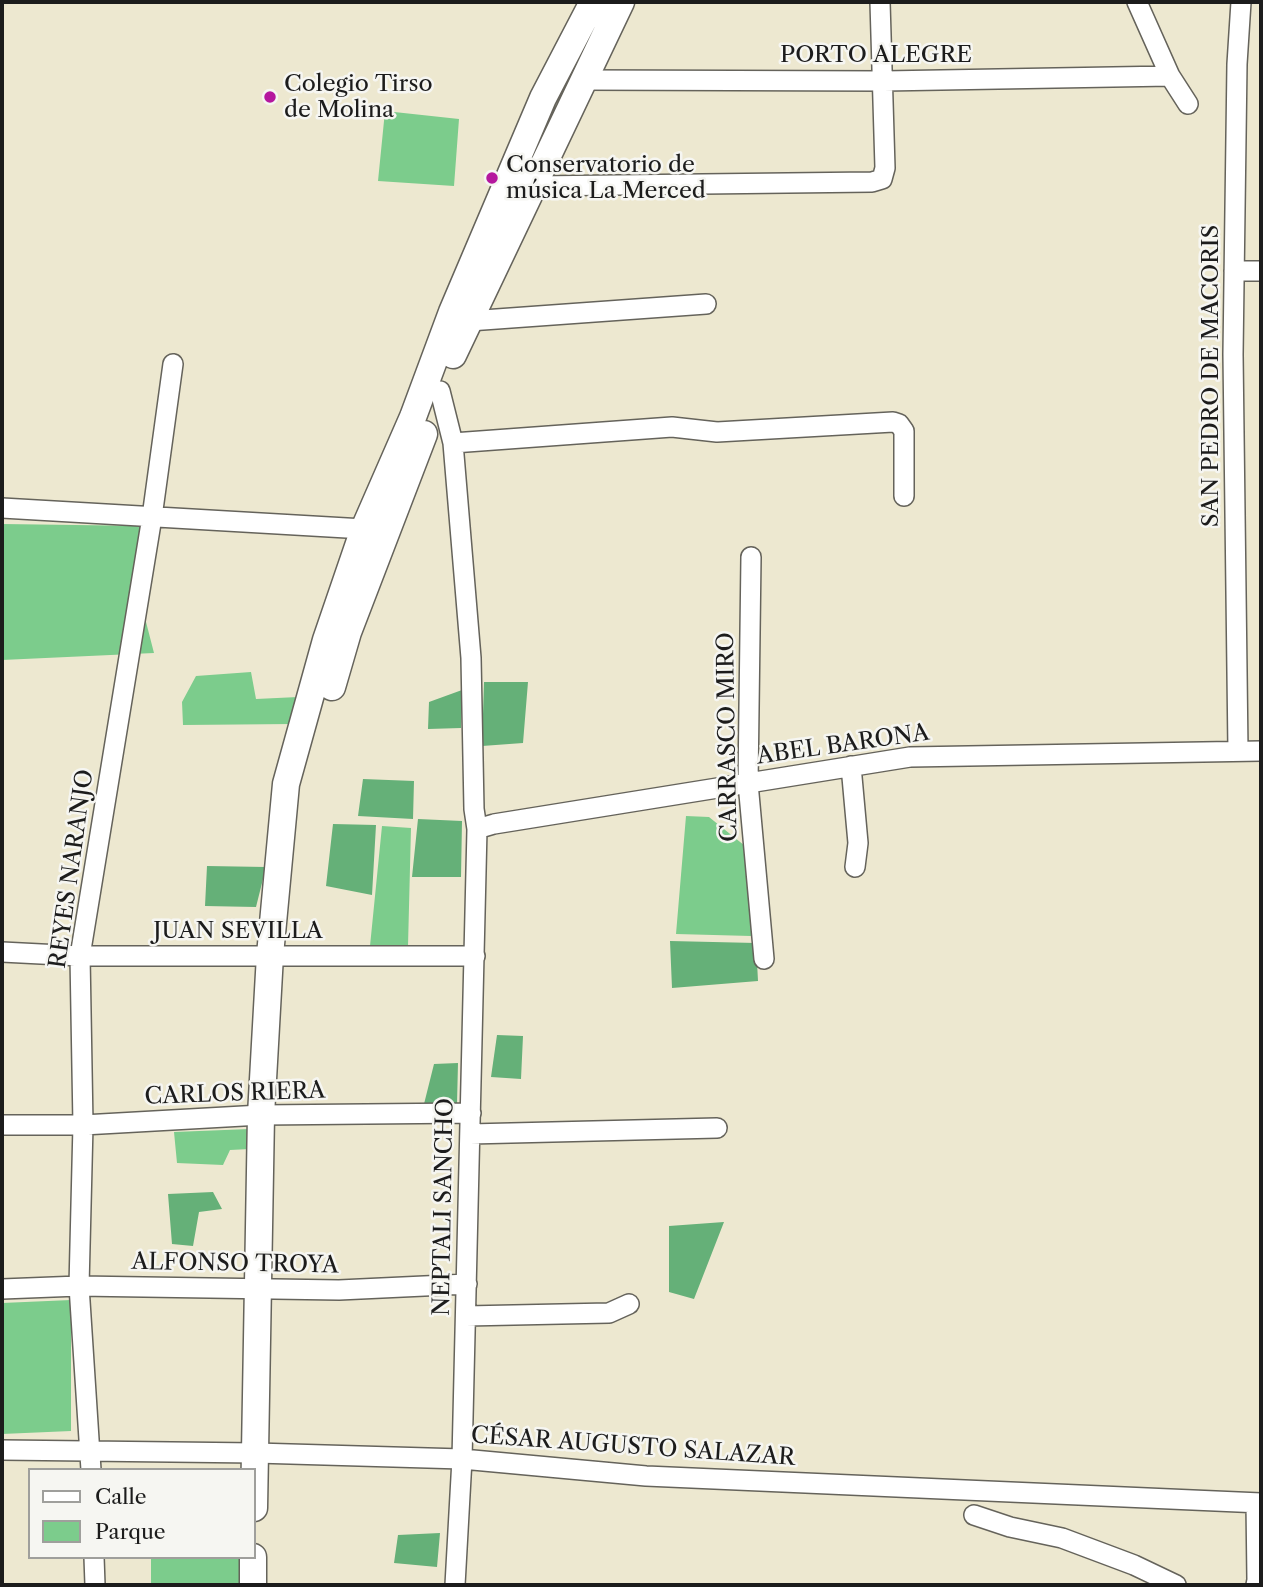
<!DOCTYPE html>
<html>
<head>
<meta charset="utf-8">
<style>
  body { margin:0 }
  #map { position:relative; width:1263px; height:1587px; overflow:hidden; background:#ede8d0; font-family:"Libre Caslon Text",serif }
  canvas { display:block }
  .frame { position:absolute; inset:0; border:4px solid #1c1c1c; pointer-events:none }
  .legend { position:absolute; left:28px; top:1468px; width:228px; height:91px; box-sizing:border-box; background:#f6f6f2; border:2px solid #9f9f9c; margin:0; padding:9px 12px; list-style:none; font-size:21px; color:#1c1c1c }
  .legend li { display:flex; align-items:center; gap:14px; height:35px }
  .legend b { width:35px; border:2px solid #9f9f9c }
</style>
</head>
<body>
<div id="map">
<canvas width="1263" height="1587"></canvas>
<div class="frame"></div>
<ul class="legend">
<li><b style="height:9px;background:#fff"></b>Calle</li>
<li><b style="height:19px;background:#7ccc8c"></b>Parque</li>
</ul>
</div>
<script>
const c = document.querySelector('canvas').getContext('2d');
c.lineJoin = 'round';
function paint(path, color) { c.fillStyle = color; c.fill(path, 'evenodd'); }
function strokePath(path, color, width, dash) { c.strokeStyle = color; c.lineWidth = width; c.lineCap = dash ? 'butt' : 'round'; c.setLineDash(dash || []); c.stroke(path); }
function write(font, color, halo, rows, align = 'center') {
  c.font = font + ' "Libre Caslon Text",serif'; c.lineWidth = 5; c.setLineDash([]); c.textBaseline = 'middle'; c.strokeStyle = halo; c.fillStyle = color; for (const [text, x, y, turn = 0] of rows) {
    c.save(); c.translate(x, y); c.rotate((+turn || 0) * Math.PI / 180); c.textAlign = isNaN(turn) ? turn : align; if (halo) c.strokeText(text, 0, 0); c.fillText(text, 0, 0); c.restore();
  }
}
const green = new Path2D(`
  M 385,111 L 459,119 L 454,186 L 378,181 Z
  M 2,524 L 148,526 L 137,587 L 154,653 L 2,660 Z
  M 251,672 L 256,699 L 298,697 L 292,724 L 183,725 L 182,702 L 196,676 Z
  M 686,816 L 709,817 L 755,854 L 751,936 L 676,934 Z
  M 382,826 L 411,828 L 408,946 L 370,946 Z
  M 250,1129 L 250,1149 L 230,1150 L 223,1165 L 177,1163 L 174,1132 Z
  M 71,1300 L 71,1431 L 2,1434 L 2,1303 Z
  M 151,1557 L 249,1557 L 249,1585 L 151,1585 Z`);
const forest = new Path2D(`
  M 484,682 L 528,682 L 523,743 L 482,746 Z
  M 462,690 L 461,728 L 428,729 L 429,702 Z
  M 363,779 L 414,781 L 413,819 L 358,816 Z
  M 418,819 L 462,821 L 461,877 L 412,877 Z
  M 333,824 L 376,825 L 372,895 L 326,886 Z
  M 207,866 L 266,867 L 256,907 L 205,906 Z
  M 670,941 L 756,943 L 758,981 L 672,988 Z
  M 497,1035 L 523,1036 L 521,1079 L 491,1077 Z
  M 458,1063 L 457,1104 L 424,1104 L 434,1064 Z
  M 213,1192 L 222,1209 L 199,1212 L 193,1246 L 172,1244 L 168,1194 Z
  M 724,1222 L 694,1299 L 669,1292 L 669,1226 Z
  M 440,1533 L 437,1567 L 394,1563 L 398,1535 Z`);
const street = new Path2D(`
  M 1137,2 L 1170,76 L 1188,104
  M 583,80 L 884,81 L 1170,76
  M 533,186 L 872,182 L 882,179 L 885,168 L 880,2
  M 1234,271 L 1261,271
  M 469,321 L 706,304
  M 440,391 L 453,443 L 672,427 L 717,432 L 893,422 L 899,424 L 904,431 L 904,496
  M 453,443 L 471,658 L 474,809 L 477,829 L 462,1459 L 455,1585
  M 2,508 L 364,529
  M 751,557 L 748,783 L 764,959
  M 1238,751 L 1233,354 L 1237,64 L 1241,2
  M 851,766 L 858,843 L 855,867
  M 477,829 L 494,824 L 910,757 L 1261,751
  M 2,952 L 80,956 L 475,956
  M 2,1125 L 83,1125 L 261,1115 L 471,1113
  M 470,1134 L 717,1128
  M 2,1289 L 79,1286 L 339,1290 L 467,1284
  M 466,1316 L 609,1313 L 629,1304
  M 2,1450 L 256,1453 L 462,1459 L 646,1476 L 1261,1503
  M 91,1470 L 79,1286 L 83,1125 L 80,956 L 152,517 L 173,364
  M 974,1515 L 1010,1527 L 1062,1538 L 1134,1565 L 1176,1585
  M 94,1557 L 95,1585
  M 1256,1585 L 1257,1580 L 1256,1503`);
const secondary = new Path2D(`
  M 453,355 L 621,2
  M 332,687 L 348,632 L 424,434
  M 254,1508 L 261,1115 L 270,955 L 286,784 L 326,640 L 364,529 L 413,417 L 452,312 L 543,98 L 593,2
  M 253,1585 L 253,1557`);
const markers = [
  [270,97,7,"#b5179e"],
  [492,178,7,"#b5179e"]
];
const streetNames = [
  ["PORTO ALEGRE",876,55],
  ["SAN PEDRO DE MACORIS",1211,376,-90],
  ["CARRASCO MIRO",728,737,-91],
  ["ABEL BARONA",843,745,-8],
  ["REYES NARANJO",72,869,-82],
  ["JUAN SEVILLA",238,931],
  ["CARLOS RIERA",235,1094,-2],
  ["NEPTALI SANCHO",444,1207,-89],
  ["ALFONSO TROYA",235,1264,1],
  ["CÉSAR AUGUSTO SALAZAR",633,1447,4]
];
const poiNames = [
  ["Colegio Tirso",284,84],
  ["de Molina",284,110],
  ["Conservatorio de",506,165],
  ["música La Merced",506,191]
];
paint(green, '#7ccc8c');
paint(forest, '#65b078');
strokePath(street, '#65635b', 22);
strokePath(secondary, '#65635b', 29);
strokePath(street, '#fff', 19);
strokePath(secondary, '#fff', 26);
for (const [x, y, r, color] of markers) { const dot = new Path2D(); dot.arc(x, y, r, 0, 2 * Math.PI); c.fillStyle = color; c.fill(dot); strokePath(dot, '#f6f6f2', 2.5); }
write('23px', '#1c1c1c', '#f6f6f2', streetNames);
write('23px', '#1c1c1c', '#f6f6f2', poiNames, 'left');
</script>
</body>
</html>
